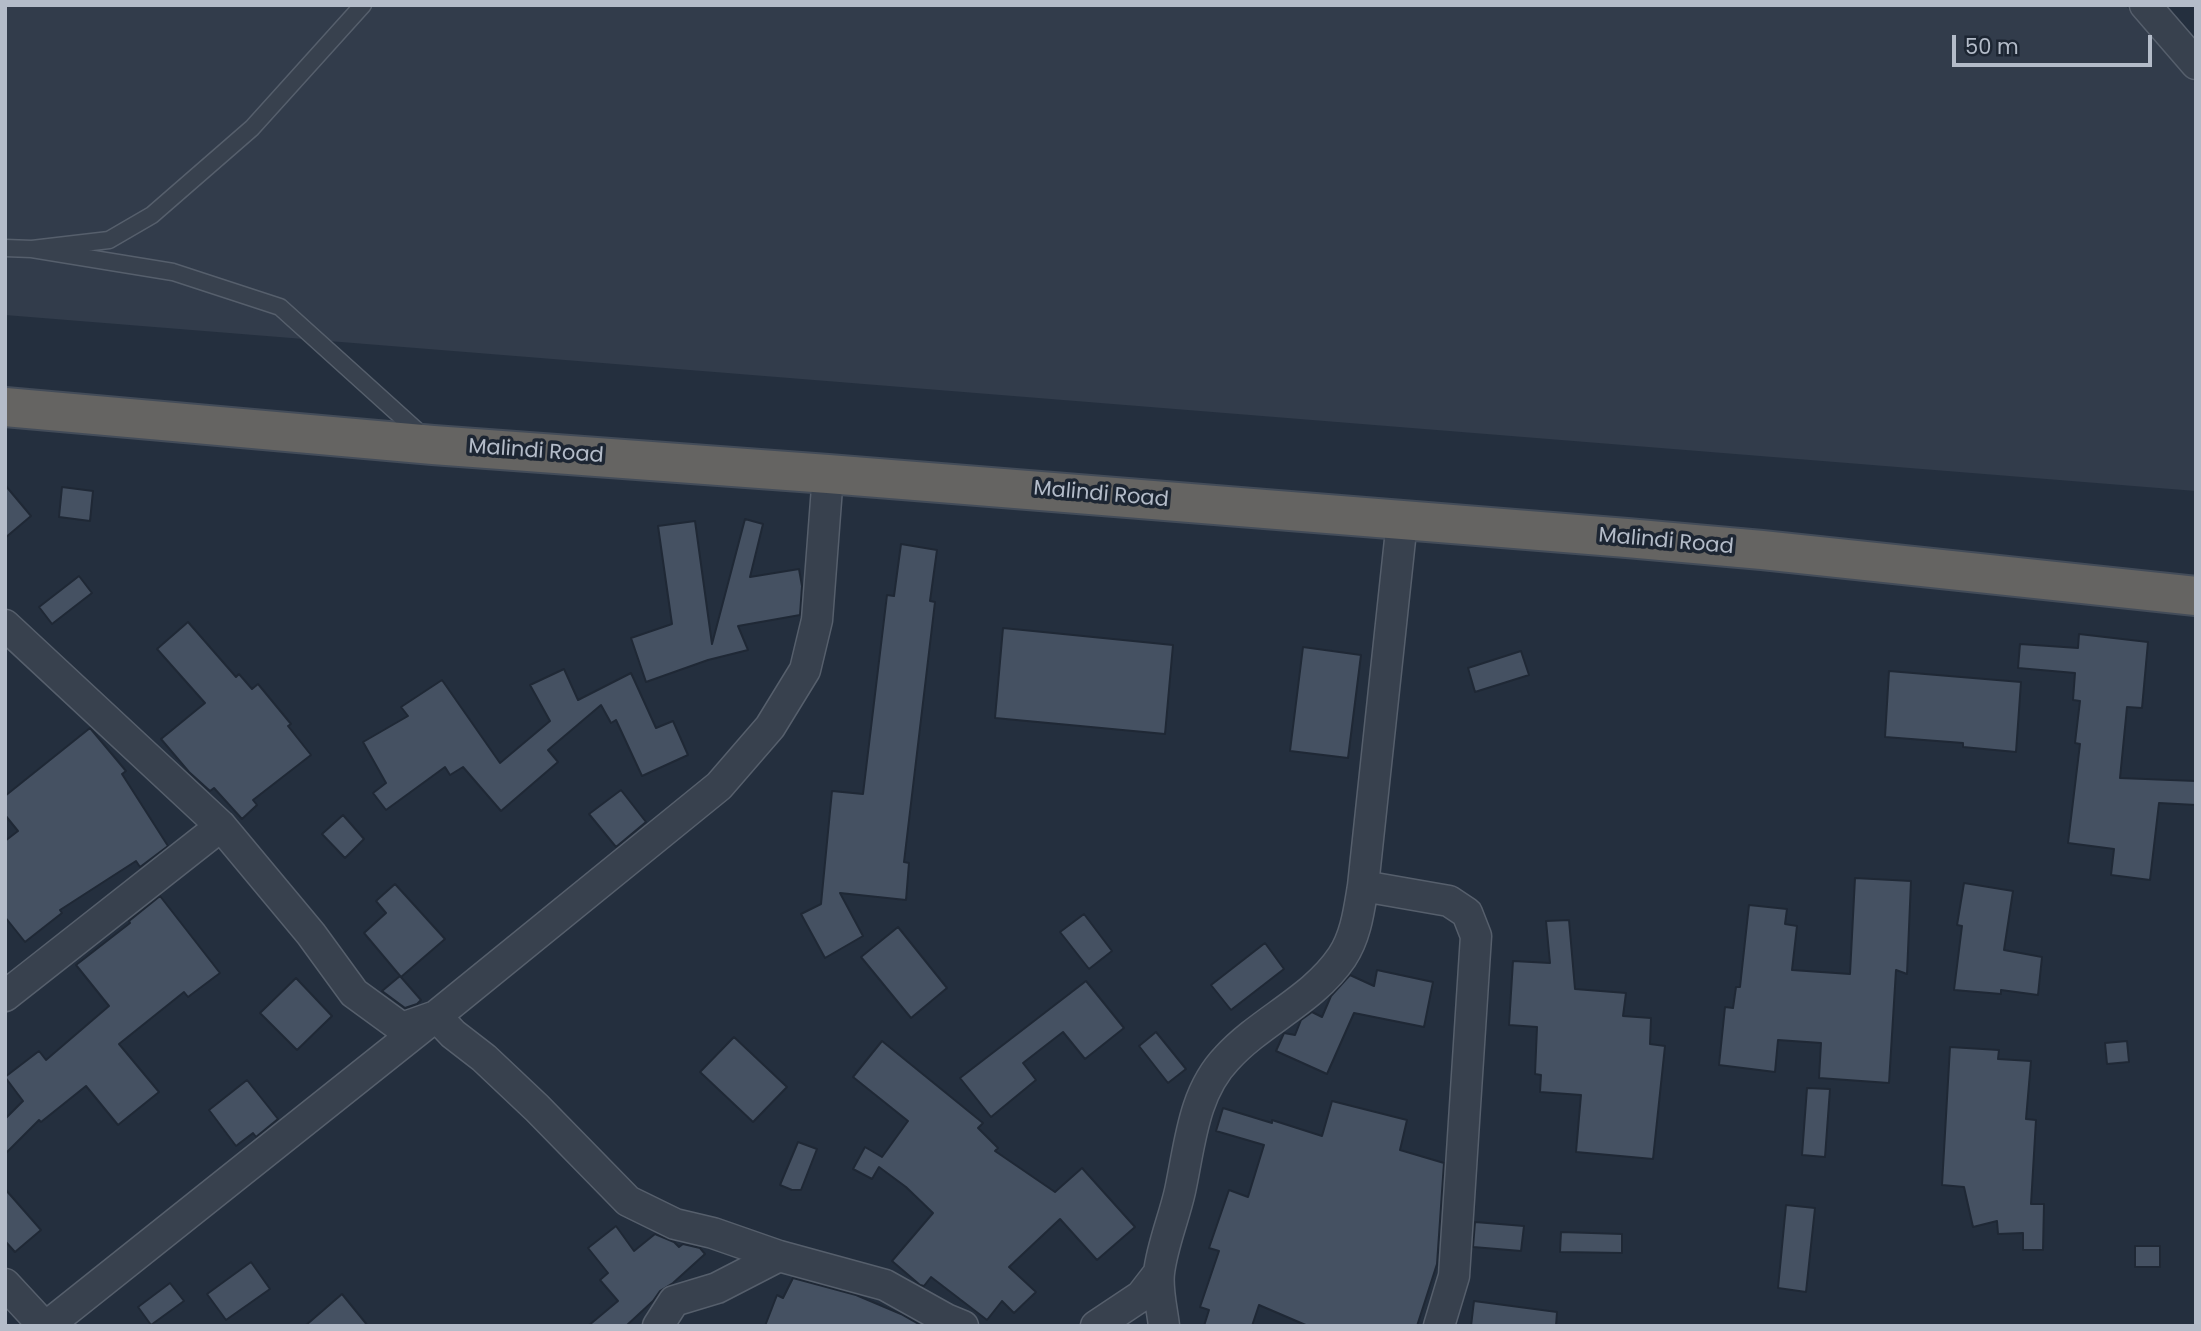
<!DOCTYPE html>
<html>
<head>
<meta charset="utf-8">
<style>
  body { margin:0 }
  #map { position:relative; width:2201px; height:1331px; overflow:hidden; background:#242f3e; font-family:Poppins,sans-serif }
  canvas { display:block }
  .frame { position:absolute; inset:0; border:7px solid #b4bcc9; pointer-events:none }
  .scale { position:absolute; left:1952px; top:35px; width:200px; height:32px; box-sizing:border-box; border:4px solid #b4bcc9; border-top:0; padding-left:9px; font-size:21px; line-height:24px; white-space:nowrap; color:#b4bcc9; -webkit-text-stroke:5px #1d2633; paint-order:stroke }
</style>
</head>
<body>
<div id="map">
<canvas width="2201" height="1331"></canvas>
<div class="frame"></div>
<div class="scale">50 m</div>
</div>
<script>
const c = document.querySelector('canvas').getContext('2d');
c.lineJoin = 'round';
function paint(path, color) { c.fillStyle = color; c.fill(path, 'evenodd'); }
function strokePath(path, color, width, dash) { c.strokeStyle = color; c.lineWidth = width; c.lineCap = dash ? 'butt' : 'round'; c.setLineDash(dash || []); c.stroke(path); }
function write(font, color, halo, rows, align = 'center') {
  c.font = font + ' Poppins,sans-serif'; c.lineWidth = 7; c.setLineDash([]); c.textBaseline = 'middle'; c.strokeStyle = halo; c.fillStyle = color; for (const [text, x, y, turn = 0] of rows) {
    c.save(); c.translate(x, y); c.rotate((+turn || 0) * Math.PI / 180); c.textAlign = isNaN(turn) ? turn : align; if (halo) c.strokeText(text, 0, 0); c.fillText(text, 0, 0); c.restore();
  }
}
const airport = new Path2D(`
  M 5,5 L 2125,5 L 2196,84 L 2196,491 L 5,315 Z`);
const building = new Path2D(`
  M 5,485 L 31,516 L 5,538 Z
  M 62,487 L 93,491 L 90,521 L 59,517 Z
  M 745,519 L 763,524 L 750,577 L 799,569 L 802,586 L 800,615 L 738,626 L 748,650 L 708,660 L 646,682 L 631,638 L 672,624 L 658,526 L 695,521 L 712,644 Z
  M 901,544 L 937,550 L 930,601 L 935,602 L 904,862 L 909,863 L 906,900 L 840,893 L 863,936 L 825,958 L 801,914 L 821,904 L 832,791 L 863,794 L 887,595 L 894,596 Z
  M 79,576 L 92,593 L 52,624 L 39,607 Z
  M 188,622 L 236,677 L 239,674 L 252,689 L 258,684 L 291,724 L 288,726 L 311,755 L 253,800 L 257,805 L 242,819 L 214,788 L 210,791 L 189,772 L 161,739 L 205,703 L 157,649 Z
  M 1003,628 L 1173,645 L 1165,734 L 995,718 Z
  M 2079,634 L 2148,642 L 2142,708 L 2127,707 L 2120,778 L 2196,781 L 2196,805 L 2159,803 L 2150,880 L 2111,875 L 2114,849 L 2068,843 L 2080,744 L 2075,743 L 2080,701 L 2073,700 L 2075,673 L 2018,668 L 2020,644 L 2078,648 Z
  M 1303,647 L 1361,655 L 1348,758 L 1290,751 Z
  M 1521,651 L 1529,675 L 1475,692 L 1468,668 Z
  M 564,669 L 578,700 L 631,673 L 656,728 L 673,721 L 688,755 L 642,776 L 616,720 L 611,723 L 601,705 L 548,750 L 558,762 L 501,811 L 463,767 L 450,775 L 445,767 L 386,810 L 373,793 L 386,783 L 363,742 L 408,716 L 401,707 L 442,680 L 500,763 L 550,721 L 530,685 Z
  M 1889,671 L 2021,682 L 2016,752 L 1963,747 L 1963,743 L 1885,737 Z
  M 90,728 L 126,771 L 122,774 L 168,846 L 140,867 L 136,861 L 60,910 L 62,913 L 25,942 L 5,917 L 5,841 L 18,831 L 5,815 L 5,796 Z
  M 621,790 L 646,822 L 616,847 L 589,814 Z
  M 343,815 L 364,839 L 345,858 L 322,834 Z
  M 1855,878 L 1911,881 L 1907,974 L 1896,970 L 1889,1083 L 1819,1078 L 1821,1043 L 1778,1040 L 1775,1072 L 1719,1065 L 1725,1007 L 1733,1008 L 1736,987 L 1740,987 L 1749,905 L 1787,909 L 1785,924 L 1797,926 L 1792,970 L 1850,974 Z
  M 1964,883 L 2013,891 L 2004,950 L 2042,957 L 2038,995 L 2001,990 L 2001,994 L 1954,990 L 1962,926 L 1957,925 Z
  M 395,884 L 445,939 L 401,977 L 364,933 L 386,913 L 376,901 Z
  M 160,896 L 220,973 L 188,997 L 184,992 L 119,1044 L 159,1092 L 118,1125 L 86,1086 L 41,1122 L 39,1120 L 5,1154 L 5,1119 L 23,1101 L 5,1077 L 39,1051 L 46,1060 L 109,1006 L 76,965 L 130,923 L 129,921 Z
  M 1084,914 L 1112,951 L 1089,969 L 1060,932 Z
  M 1569,920 L 1575,989 L 1626,993 L 1623,1016 L 1651,1018 L 1650,1044 L 1665,1046 L 1653,1159 L 1576,1152 L 1581,1095 L 1540,1092 L 1541,1075 L 1535,1074 L 1537,1027 L 1509,1025 L 1513,961 L 1550,963 L 1546,921 Z
  M 898,927 L 947,988 L 911,1018 L 861,957 Z
  M 1265,943 L 1284,969 L 1231,1010 L 1211,985 Z
  M 1377,970 L 1433,982 L 1424,1027 L 1354,1013 L 1327,1074 L 1276,1051 L 1284,1033 L 1295,1035 L 1301,1020 L 1312,1012 L 1322,1017 L 1331,996 L 1350,975 L 1374,986 Z
  M 400,976 L 421,1000 L 417,1004 L 405,1008 L 382,991 Z
  M 296,978 L 332,1016 L 297,1050 L 260,1013 Z
  M 1086,981 L 1124,1028 L 1085,1059 L 1063,1032 L 1023,1063 L 1036,1080 L 991,1117 L 960,1078 Z
  M 1156,1032 L 1186,1069 L 1168,1083 L 1139,1046 Z
  M 734,1037 L 787,1087 L 753,1122 L 700,1072 Z
  M 882,1041 L 983,1123 L 978,1128 L 998,1148 L 995,1151 L 1055,1192 L 1082,1168 L 1135,1227 L 1097,1260 L 1060,1219 L 1009,1267 L 1036,1292 L 1014,1313 L 1002,1301 L 987,1320 L 931,1277 L 924,1286 L 920,1285 L 892,1261 L 933,1213 L 906,1187 L 879,1167 L 872,1179 L 853,1169 L 865,1147 L 882,1157 L 908,1121 L 853,1077 Z
  M 2127,1041 L 2129,1062 L 2107,1064 L 2105,1043 Z
  M 1950,1047 L 1999,1050 L 1998,1059 L 2031,1061 L 2026,1119 L 2036,1120 L 2031,1204 L 2044,1204 L 2043,1250 L 2023,1250 L 2023,1233 L 1998,1234 L 1997,1221 L 1973,1227 L 1964,1187 L 1942,1185 Z
  M 247,1080 L 278,1119 L 256,1137 L 253,1133 L 236,1146 L 209,1110 Z
  M 1807,1088 L 1830,1089 L 1825,1157 L 1802,1155 Z
  M 1332,1101 L 1407,1120 L 1400,1150 L 1444,1163 L 1437,1264 L 1417,1326 L 1308,1326 L 1259,1305 L 1252,1326 L 1204,1326 L 1209,1310 L 1200,1307 L 1219,1251 L 1209,1248 L 1229,1190 L 1248,1197 L 1264,1145 L 1216,1131 L 1223,1108 L 1272,1123 L 1272,1120 L 1322,1136 Z
  M 798,1142 L 817,1149 L 801,1190 L 792,1190 L 780,1185 Z
  M 5,1189 L 41,1230 L 15,1252 L 5,1241 Z
  M 1786,1205 L 1815,1208 L 1806,1292 L 1778,1288 Z
  M 1475,1222 L 1524,1226 L 1521,1251 L 1473,1247 Z
  M 616,1226 L 634,1251 L 655,1234 L 674,1242 L 679,1247 L 683,1244 L 700,1248 L 705,1254 L 673,1283 L 660,1291 L 653,1301 L 626,1326 L 588,1326 L 618,1301 L 600,1280 L 608,1273 L 588,1248 Z
  M 1561,1232 L 1622,1234 L 1622,1253 L 1560,1252 Z
  M 2135,1246 L 2160,1246 L 2160,1267 L 2135,1267 Z
  M 251,1262 L 270,1289 L 226,1320 L 207,1294 Z
  M 793,1278 L 856,1295 L 901,1314 L 922,1326 L 765,1326 L 777,1295 L 783,1298 Z
  M 170,1283 L 184,1301 L 151,1325 L 138,1307 Z
  M 342,1294 L 368,1326 L 305,1326 Z
  M 1474,1301 L 1557,1312 L 1556,1326 L 1471,1326 Z`);
const service = new Path2D(`
  M 5,248 L 32,249 L 109,240 L 152,215 L 252,128 L 363,5
  M 32,249 L 173,272 L 280,307 L 424,437`);
const minor = new Path2D(`
  M 2145,5 L 2196,64
  M 5,625 L 221,826 L 311,934 L 354,993 L 402,1028 L 436,1016 L 453,1034 L 484,1058 L 537,1108 L 628,1201 L 675,1224 L 713,1233 L 779,1256
  M 1363,886 L 1449,901 L 1467,913 L 1476,936 L 1454,1276 L 1439,1326
  M 5,996 L 221,826
  M 5,1284 L 44,1326
  M 47,1326 L 436,1016 L 719,786 L 770,727 L 805,670 L 817,620 L 828,474
  M 658,1326 L 674,1301 L 717,1288 L 779,1256 L 885,1285 L 946,1319 L 963,1326
  M 1096,1326 L 1141,1296 L 1158,1274
  M 1164,1326 C 1162,1309 1157,1289 1159,1273 C 1162,1246 1174,1218 1180,1191 C 1190,1145 1193,1093 1227,1058 C 1262,1020 1313,1000 1342,957 C 1356,936 1359,910 1363,886 L 1402,521`);
const trunk = new Path2D(`
  M 5,407 L 433,445 L 828,474 L 1627,538 L 1762,550 L 2196,596`);
const streetNames = [
  ["Malindi Road",536,452,4],
  ["Malindi Road",1101,495,5],
  ["Malindi Road",1666,542,5]
];
paint(airport, '#323c4b');
paint(building, '#455162');
strokePath(building, '#1f2835', 2);
strokePath(service, '#565f6c', 19);
strokePath(minor, '#565f6c', 33);
strokePath(trunk, '#434c59', 42);
strokePath(service, '#38414e', 16);
strokePath(minor, '#38414e', 30);
strokePath(trunk, '#656462', 38);
write('21px', '#b4bcc9', '#1d2633', streetNames);
</script>
</body>
</html>
